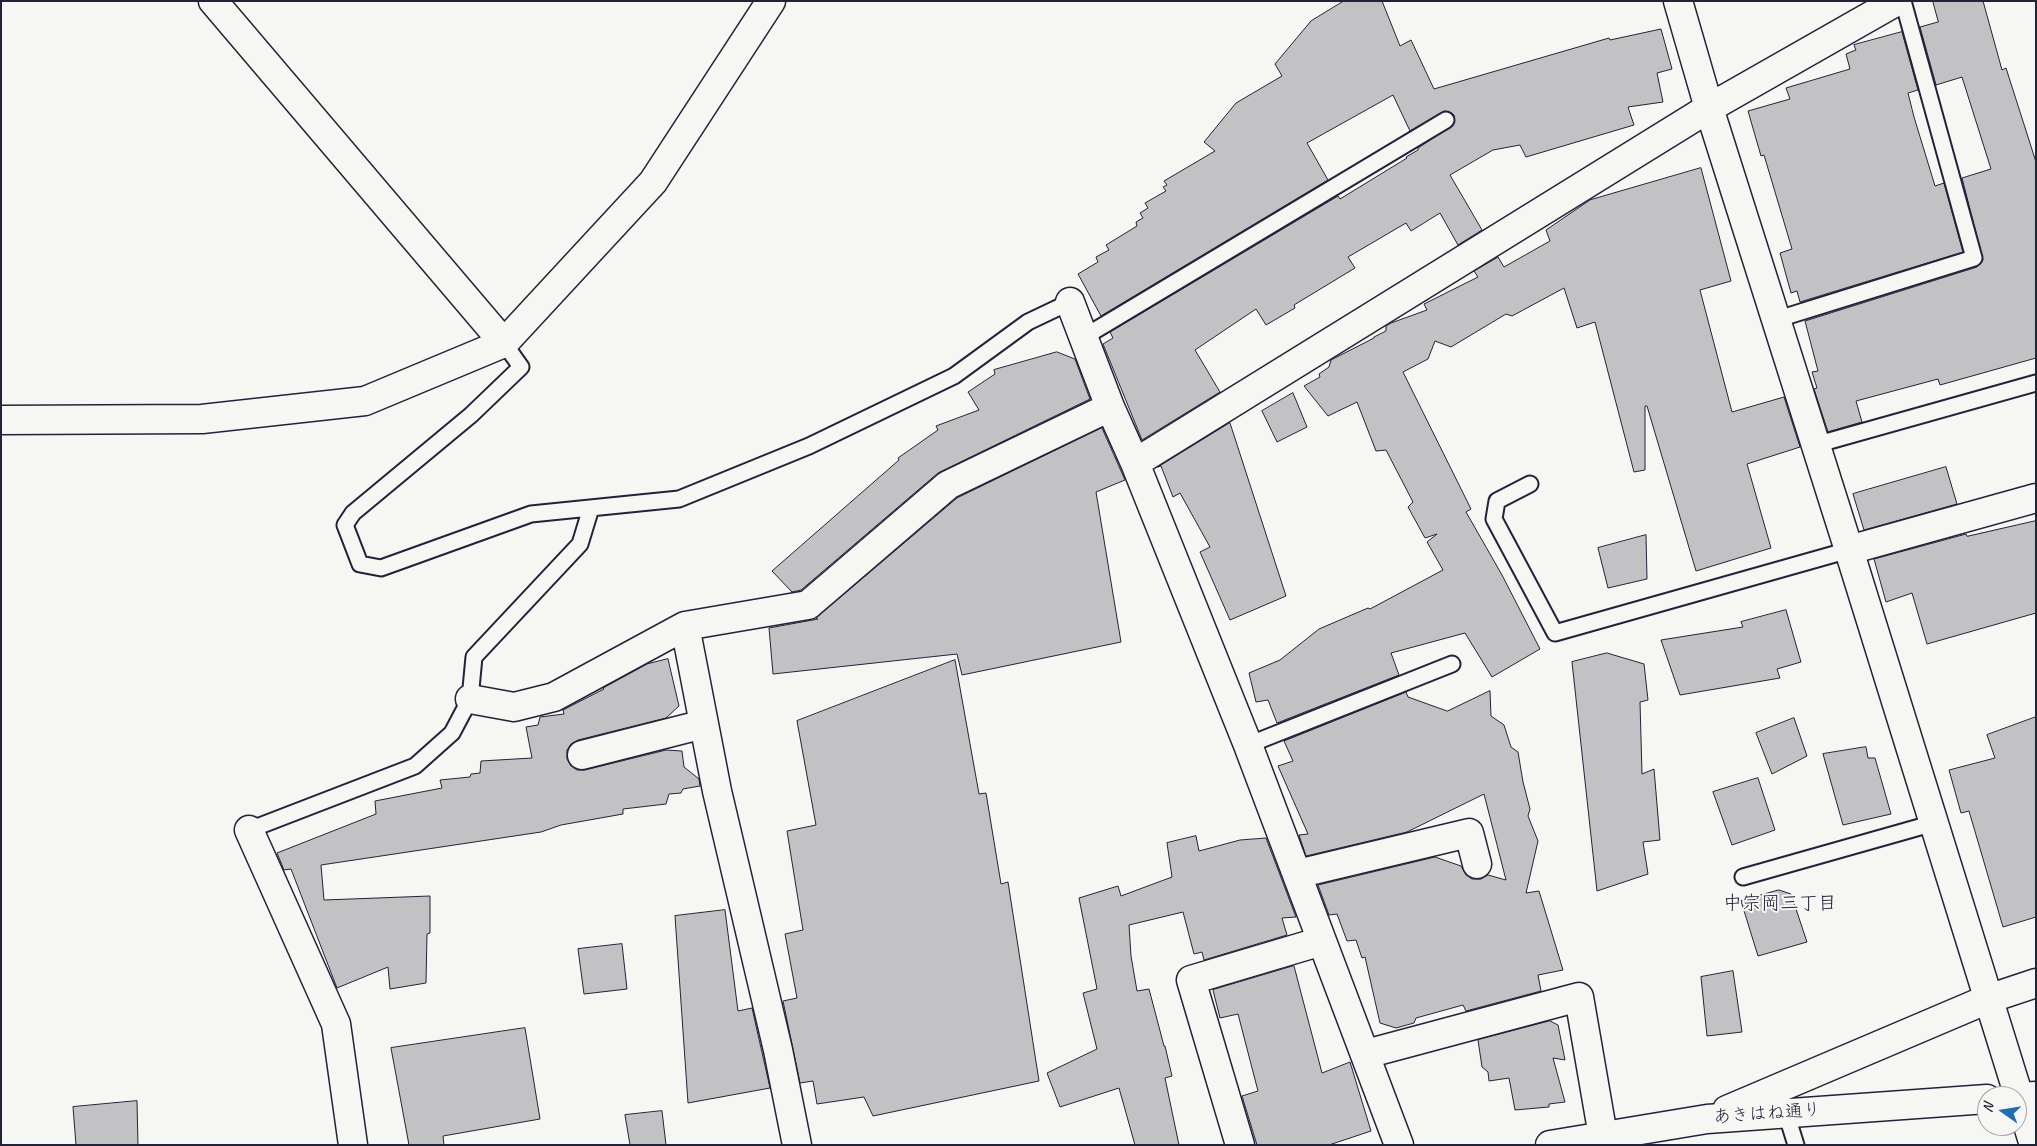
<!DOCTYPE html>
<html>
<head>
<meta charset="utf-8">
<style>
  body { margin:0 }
  #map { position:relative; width:2037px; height:1146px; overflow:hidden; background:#f6f6f2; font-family:Caveat,sans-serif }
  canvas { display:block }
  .frame { position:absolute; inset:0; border:2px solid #22223b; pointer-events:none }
  .north { position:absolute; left:1977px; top:1086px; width:50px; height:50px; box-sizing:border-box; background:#f6f6f2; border:1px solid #a1a1a9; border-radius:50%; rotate:283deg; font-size:14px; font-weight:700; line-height:20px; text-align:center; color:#22223b }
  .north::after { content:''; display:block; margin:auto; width:18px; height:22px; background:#1f6fb2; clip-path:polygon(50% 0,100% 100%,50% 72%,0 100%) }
</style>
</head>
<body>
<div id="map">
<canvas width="2037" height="1146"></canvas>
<div class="frame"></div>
<div class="north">N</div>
</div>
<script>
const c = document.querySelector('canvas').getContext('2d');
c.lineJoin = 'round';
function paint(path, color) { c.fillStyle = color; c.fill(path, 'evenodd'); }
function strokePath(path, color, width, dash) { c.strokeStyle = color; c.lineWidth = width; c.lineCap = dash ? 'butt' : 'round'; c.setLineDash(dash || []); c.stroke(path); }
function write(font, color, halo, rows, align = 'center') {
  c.font = font + ' Caveat,"Klee One",sans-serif'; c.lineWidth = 4; c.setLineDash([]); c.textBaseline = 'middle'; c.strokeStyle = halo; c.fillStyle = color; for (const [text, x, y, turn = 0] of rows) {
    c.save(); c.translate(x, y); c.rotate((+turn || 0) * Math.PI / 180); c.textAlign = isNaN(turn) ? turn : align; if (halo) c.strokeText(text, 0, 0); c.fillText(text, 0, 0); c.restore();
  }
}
const building = new Path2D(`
  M 1344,1 L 1382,1 L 1400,46 L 1411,40 L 1434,89 L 1609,38 L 1610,40 L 1661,29 L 1672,69 L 1657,73 L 1663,102 L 1628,107 L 1634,125 L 1526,157 L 1520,145 L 1493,150 L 1450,175 L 1482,230 L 1458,245 L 1440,213 L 1411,231 L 1406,223 L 1348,257 L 1355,268 L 1294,305 L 1295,308 L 1266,325 L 1256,309 L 1195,350 L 1220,392 L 1142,440 L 1103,344 L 1113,338 L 1110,332 L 1338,196 L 1340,199 L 1407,158 L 1406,157 L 1418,150 L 1418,148 L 1454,124 L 1454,115 L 1445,111 L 1410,131 L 1393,95 L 1307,143 L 1328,180 L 1101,316 L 1078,274 L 1098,262 L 1096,257 L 1109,250 L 1106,245 L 1137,226 L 1136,222 L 1143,218 L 1140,213 L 1148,208 L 1145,203 L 1166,191 L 1163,187 L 1167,185 L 1164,181 L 1215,151 L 1204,142 L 1236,103 L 1282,76 L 1275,64 L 1311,21 Z
  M 1933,1 L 1983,1 L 2002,70 L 2006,68 L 2036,162 L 2036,358 L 1940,385 L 1938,379 L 1856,401 L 1862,422 L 1828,432 L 1814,389 L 1817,388 L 1812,372 L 1818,371 L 1805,321 L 1977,267 L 1983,260 L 1962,178 L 1991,169 L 1962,77 L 1936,85 L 1920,27 L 1938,22 Z
  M 1902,32 L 1918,90 L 1908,93 L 1914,117 L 1935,186 L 1944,183 L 1963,252 L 1800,302 L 1797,291 L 1791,293 L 1780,253 L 1792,249 L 1764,155 L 1761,156 L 1748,111 L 1790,99 L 1786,88 L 1850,69 L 1846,54 L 1856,50 L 1854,45 Z
  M 1701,168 L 1731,281 L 1700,290 L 1732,412 L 1784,397 L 1800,447 L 1747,464 L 1771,548 L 1696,571 L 1647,406 L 1645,406 L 1645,470 L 1634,472 L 1595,322 L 1577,328 L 1564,288 L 1512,316 L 1506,314 L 1451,347 L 1435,341 L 1428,359 L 1403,372 L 1471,509 L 1466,512 L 1502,575 L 1540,649 L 1492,677 L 1465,633 L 1391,653 L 1399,675 L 1277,723 L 1268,700 L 1256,702 L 1249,673 L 1280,660 L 1319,629 L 1368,608 L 1370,609 L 1443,570 L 1427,542 L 1437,534 L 1425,538 L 1408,507 L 1413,502 L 1386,450 L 1376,451 L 1357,402 L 1328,416 L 1304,386 L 1320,377 L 1319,374 L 1329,367 L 1331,360 L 1374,338 L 1374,337 L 1386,331 L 1386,326 L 1391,323 L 1427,310 L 1424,304 L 1478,277 L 1474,271 L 1498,257 L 1504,267 L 1550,241 L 1546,230 L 1590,200 Z
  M 1057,352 L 1075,359 L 1090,399 L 938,473 L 801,590 L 792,592 L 772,571 L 899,460 L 898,458 L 938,430 L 936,426 L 979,410 L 968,392 L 995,374 L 994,370 Z
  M 1293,393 L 1307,427 L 1277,442 L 1262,411 Z
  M 1230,423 L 1286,596 L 1230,620 L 1200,552 L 1210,547 L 1180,493 L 1173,497 L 1161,466 L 1158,467 Z
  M 1102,428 L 1125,480 L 1096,492 L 1121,642 L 962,675 L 957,654 L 773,674 L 769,628 L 818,619 L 816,618 L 957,498 Z
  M 1946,467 L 1957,504 L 1864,530 L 1853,494 Z
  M 2036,521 L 2036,613 L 1927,644 L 1912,593 L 1886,602 L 1874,559 L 1966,534 L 1967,536 Z
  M 1646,535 L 1647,579 L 1608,588 L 1598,548 Z
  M 1786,610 L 1801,662 L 1777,669 L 1780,678 L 1680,695 L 1661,640 L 1743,627 L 1741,622 Z
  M 1607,653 L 1644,664 L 1648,700 L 1640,702 L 1642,774 L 1654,769 L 1660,840 L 1643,842 L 1648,874 L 1597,891 L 1572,662 Z
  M 668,659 L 679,706 L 666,718 L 578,740 L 571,744 L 567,750 L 567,759 L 571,766 L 577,770 L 585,770 L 666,750 L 682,751 L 684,767 L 699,779 L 700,786 L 683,789 L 681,793 L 669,794 L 666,804 L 623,809 L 623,814 L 561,825 L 541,832 L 321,865 L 324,900 L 430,896 L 430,933 L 427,934 L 426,983 L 390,989 L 388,967 L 337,988 L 291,869 L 284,870 L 277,853 L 376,814 L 375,801 L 442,788 L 440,780 L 470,777 L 471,774 L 480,773 L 481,761 L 532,758 L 526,727 L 538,725 L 540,717 L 564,714 L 563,710 L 604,689 L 603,688 L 647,664 Z
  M 955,660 L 979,794 L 986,793 L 1001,884 L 1008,882 L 1039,1081 L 873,1116 L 864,1097 L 817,1104 L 813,1081 L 800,1083 L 783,1001 L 797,998 L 785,934 L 803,930 L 787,831 L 816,825 L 797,721 Z
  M 1490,691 L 1491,716 L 1504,725 L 1511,747 L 1518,752 L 1523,782 L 1530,809 L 1528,816 L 1538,841 L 1526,893 L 1539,891 L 1563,970 L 1538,975 L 1541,991 L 1466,1011 L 1463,1005 L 1416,1018 L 1414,1023 L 1396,1028 L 1380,1023 L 1365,957 L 1362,958 L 1356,940 L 1347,941 L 1337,914 L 1329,915 L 1318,885 L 1435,857 L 1461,866 L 1466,875 L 1472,879 L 1481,879 L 1488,875 L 1506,880 L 1484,794 L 1407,832 L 1306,856 L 1299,835 L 1308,834 L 1278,766 L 1293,761 L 1284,741 L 1406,692 L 1408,697 L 1447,711 Z
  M 2036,717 L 2036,917 L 2003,927 L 1969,811 L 1961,813 L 1949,770 L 1995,758 L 1987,735 Z
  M 1794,718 L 1807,756 L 1772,774 L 1756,733 Z
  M 1866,747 L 1868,758 L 1875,758 L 1891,814 L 1843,825 L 1823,754 Z
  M 1758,778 L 1775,830 L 1732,845 L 1713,792 Z
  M 1196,836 L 1199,851 L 1240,840 L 1266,838 L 1296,917 L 1282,918 L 1287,935 L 1204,960 L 1202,952 L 1194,954 L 1183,912 L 1129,925 L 1131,956 L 1137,991 L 1149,989 L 1164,1046 L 1165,1046 L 1172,1076 L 1165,1078 L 1179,1145 L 1135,1145 L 1119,1088 L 1060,1107 L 1047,1073 L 1097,1049 L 1083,993 L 1097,989 L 1079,898 L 1118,886 L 1121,896 L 1172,877 L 1167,843 Z
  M 1779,890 L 1791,894 L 1807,942 L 1758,956 L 1741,901 Z
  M 725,910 L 738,1011 L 752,1008 L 770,1088 L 688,1103 L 675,916 Z
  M 622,944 L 627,989 L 584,994 L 578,949 Z
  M 1294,966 L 1322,1073 L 1350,1062 L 1371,1131 L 1329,1145 L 1257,1145 L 1242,1096 L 1258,1091 L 1238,1014 L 1220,1018 L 1213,990 Z
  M 1733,971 L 1742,1032 L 1707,1036 L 1701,977 Z
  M 1550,1021 L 1558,1025 L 1565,1060 L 1553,1058 L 1565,1102 L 1549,1104 L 1549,1107 L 1515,1110 L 1509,1078 L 1489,1081 L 1488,1072 L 1482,1067 L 1478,1040 Z
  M 525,1028 L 540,1119 L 443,1136 L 444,1145 L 409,1145 L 391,1048 Z
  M 137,1101 L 138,1145 L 76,1145 L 73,1107 Z
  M 662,1111 L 666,1145 L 630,1145 L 625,1115 Z`);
const service = new Path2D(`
  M 1775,320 L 1974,258 L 1903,1
  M 1084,337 L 1446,120
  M 504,343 L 521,367 L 471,415 L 353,513 L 345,525 L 360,564 L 381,568 L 531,514 L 679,499 L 809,446 L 954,376 L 1028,322 L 1070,302
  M 1815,445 L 2036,383
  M 1530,484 L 1497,501 L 1494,519 L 1555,633 L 1849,550
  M 1248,745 L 1452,664
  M 249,830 L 415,766 L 452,733 L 470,699 L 474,657 L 580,544 L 591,508
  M 1743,877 L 1934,823
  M 1786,1113 L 1796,1145`);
const minor = new Path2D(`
  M 1678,1 L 1709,108 L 1849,550 L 2034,1145
  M 1070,302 L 1110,407 L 1135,463 L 1248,745 L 1399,1145
  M 1,420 L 202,419 L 365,401 L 504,343 L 213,1
  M 1135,463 L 1709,108 L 1897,1
  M 1849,550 L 2036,498
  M 685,626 L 808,605 L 948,485 L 1110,407
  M 470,699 L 514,707 L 554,697 L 685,626 L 717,791 L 778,1050 L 797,1145
  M 582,755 L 704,724
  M 249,830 L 336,1024 L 353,1145
  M 1297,874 L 1469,833 L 1477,864
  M 1366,1054 L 1579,997 L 1603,1136
  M 1240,1145 L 1191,980 L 1322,941`);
const tertiary = new Path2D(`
  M 504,343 L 653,182 L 771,1
  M 2017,1097 L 2036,1096
  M 1727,1110 L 1988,999 L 2036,983
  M 1550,1145 L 1707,1119 L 1987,1099`);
const streetNames = [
  ["あきはね通り",1767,1114,-4]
];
const neighbourhoodNames = [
  ["中宗岡三丁目",1780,904]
];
paint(building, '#c2c2c4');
strokePath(building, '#22223b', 1);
strokePath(service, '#22223b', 19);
strokePath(minor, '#22223b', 31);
strokePath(tertiary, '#22223b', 31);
strokePath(service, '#f6f6f2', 15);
strokePath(minor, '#f6f6f2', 28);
strokePath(tertiary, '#f6f6f2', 28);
write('18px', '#22223b', '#f6f6f2', streetNames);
write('19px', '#22223b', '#f6f6f2', neighbourhoodNames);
</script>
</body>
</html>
